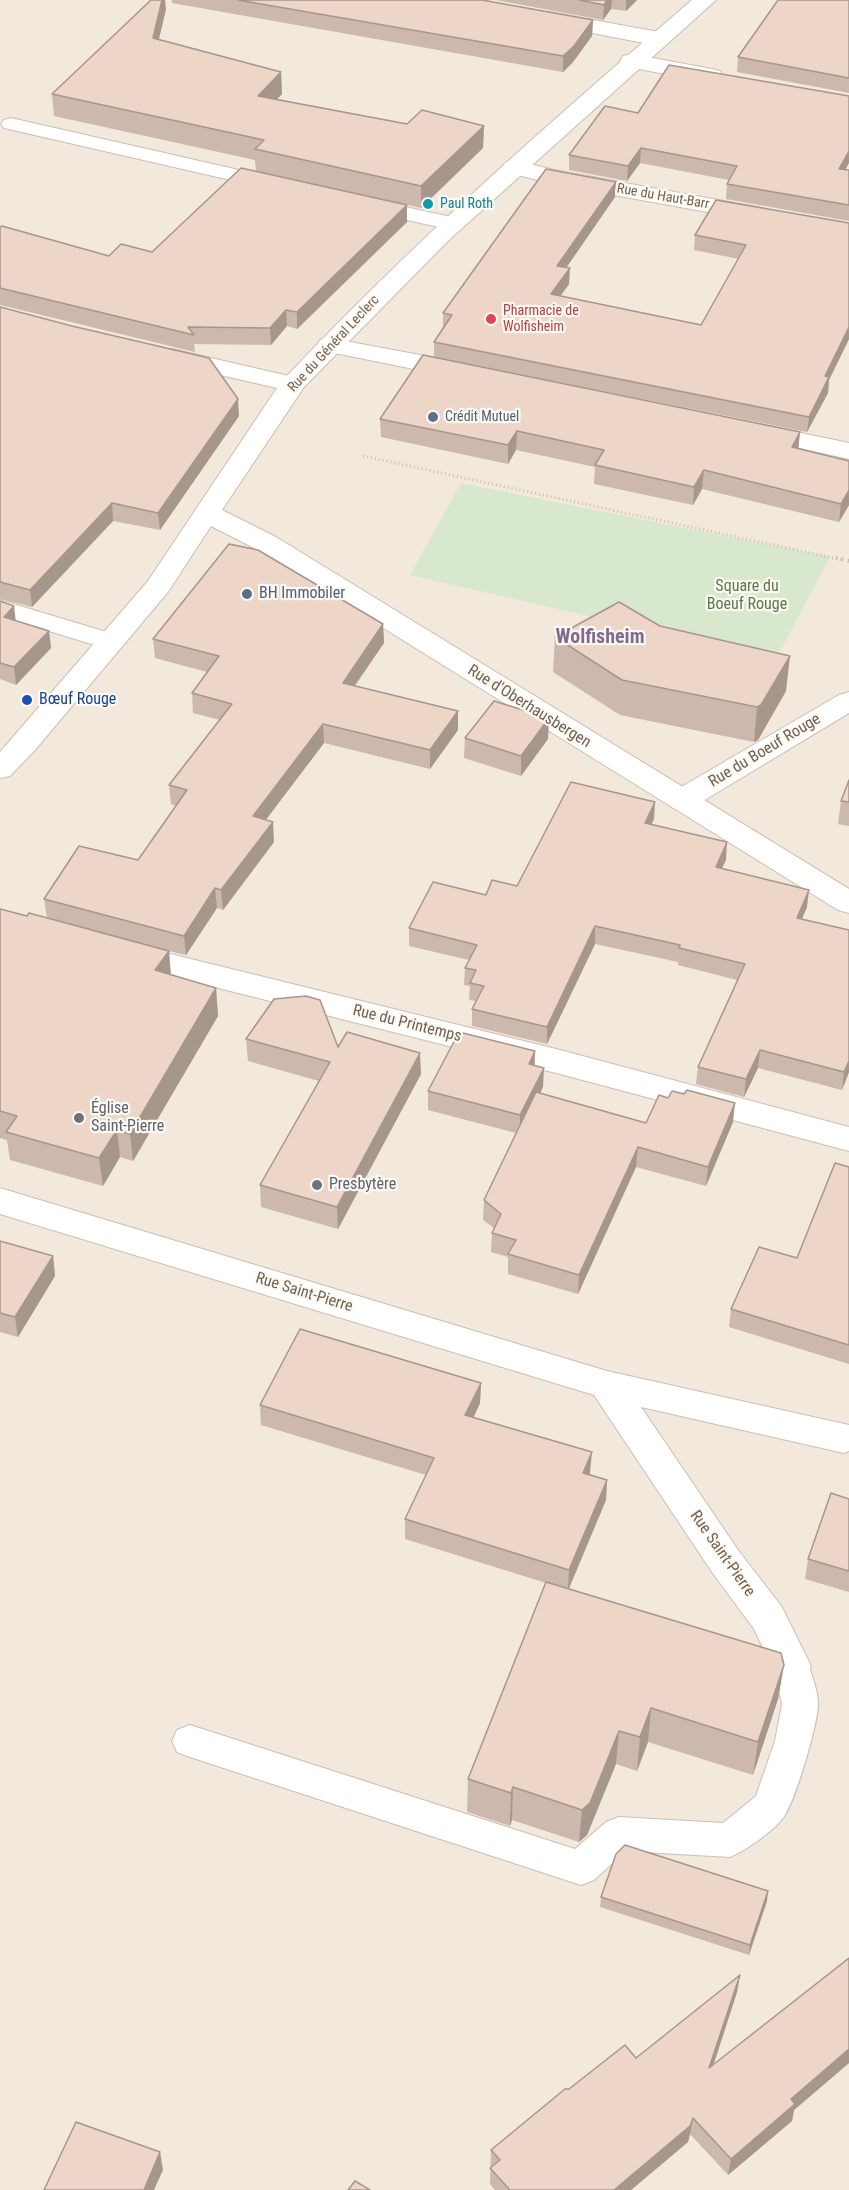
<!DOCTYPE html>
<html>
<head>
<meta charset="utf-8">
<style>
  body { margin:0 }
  canvas { display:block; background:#fbf5ed }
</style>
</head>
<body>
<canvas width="849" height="2190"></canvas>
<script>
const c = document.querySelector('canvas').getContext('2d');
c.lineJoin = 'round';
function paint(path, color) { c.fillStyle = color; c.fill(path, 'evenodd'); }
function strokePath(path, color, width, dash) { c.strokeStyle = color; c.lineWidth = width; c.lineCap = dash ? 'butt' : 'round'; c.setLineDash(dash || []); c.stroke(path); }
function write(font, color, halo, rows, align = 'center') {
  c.font = font + ' "Roboto Condensed",sans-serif'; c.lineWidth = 4.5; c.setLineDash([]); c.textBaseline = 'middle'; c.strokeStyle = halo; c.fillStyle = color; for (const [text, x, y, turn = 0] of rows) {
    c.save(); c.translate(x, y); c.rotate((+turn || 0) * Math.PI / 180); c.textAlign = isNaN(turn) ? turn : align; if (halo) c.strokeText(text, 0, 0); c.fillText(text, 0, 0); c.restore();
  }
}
const residential = new Path2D(`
  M 0,0 L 849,0 L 849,2190 L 0,2190 Z`);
const green = new Path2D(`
  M 461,483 L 830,557 L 776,659 L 410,575 Z`);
const pathFar1 = new Path2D(`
  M 363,456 L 843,560`);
const path = new Path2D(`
  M 836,558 L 849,561`);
const service = new Path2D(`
  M 11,118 L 274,178 L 281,180 L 285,184 L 281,188 L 274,190 L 4,128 L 1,124 L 4,120 Z
  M 368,199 L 461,219 L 464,224 L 461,229 L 453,230 L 360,210 L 357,205 L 360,200 Z
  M 0,600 L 120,636 L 124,642 L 120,648 L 111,650 L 0,616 Z
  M 791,1651 L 804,1655 C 810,1669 818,1689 818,1704 C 818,1724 796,1798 785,1815 C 777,1829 745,1851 730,1857 L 626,1851 L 594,1880 L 581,1885 L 190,1757 L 177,1752 L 172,1741 L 177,1730 L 190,1725 L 575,1849 L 606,1822 L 619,1817 L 723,1823 L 756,1796 L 775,1741 L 782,1704 L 773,1666 L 778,1655 Z`);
const minor = new Path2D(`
  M 549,12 L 659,32 L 667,34 L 670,39 L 667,44 L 659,46 L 541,23 L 538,18 L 541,13 Z
  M 631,54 L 712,69 L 720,71 L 723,76 L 720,81 L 712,83 L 623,66 L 620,61 L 623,56 Z
  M 514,160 L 554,170 L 757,207 L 765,209 L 769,214 L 765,219 L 757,221 L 553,184 L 506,172 L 502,167 L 506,162 Z
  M 329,338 L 463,363 L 472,366 L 476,371 L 472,376 L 463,379 L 320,350 L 317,345 L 320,340 Z
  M 754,423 L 849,443 L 849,459 L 745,436 L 741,431 L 745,426 Z
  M 849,692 L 849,713 L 693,807 L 682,810 L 671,807 L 667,800 L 671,793 L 839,695 Z
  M 126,943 L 560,1050 L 849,1127 L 849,1151 L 560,1074 L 115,962 L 110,954 L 115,946 Z
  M 0,1188 L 607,1371 L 849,1425 L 849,1451 L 844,1453 L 641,1407 L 738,1550 L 782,1607 L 811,1666 L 805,1678 L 791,1683 L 777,1678 L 754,1629 L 712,1572 L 594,1395 L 0,1214 Z`);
const tertiary = new Path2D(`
  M 692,0 L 716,0 L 450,239 L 302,389 L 293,392 L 284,389 L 280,384 L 284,379 C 412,243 551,121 692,0 Z`);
const secondary = new Path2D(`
  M 172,349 L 302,379 L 306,384 L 222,510 L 276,537 L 849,889 L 849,913 L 838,910 L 256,549 L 211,526 L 168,592 L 35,750 L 10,776 L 0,778 L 0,752 L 148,581 L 277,388 L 163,362 L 159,357 L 163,352 Z`);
const wall = new Path2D(`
  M 170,0 L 482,0 L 593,20 L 592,36 L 573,62 L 563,72 L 172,3 L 172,0 Z
  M 496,0 L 637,0 L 626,11 L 611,9 L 603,20 Z
  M 849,0 L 849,93 L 737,72 L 738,57 Z
  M 166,9 L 159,39 L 281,72 L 282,94 L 277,99 L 407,124 L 484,126 L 483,148 L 421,208 L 256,171 L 255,160 L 54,116 L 52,94 Z
  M 605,106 L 849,170 L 849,221 L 726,199 L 727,184 L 729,180 L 640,163 L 627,181 L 569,170 L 569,155 Z
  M 615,197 L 566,268 L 569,284 L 560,296 L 701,325 L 739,259 L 694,250 L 695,235 L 849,223 L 849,339 L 829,380 L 828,393 L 807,432 L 434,357 L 434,342 L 443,327 L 443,313 Z
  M 407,222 L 297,329 L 287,326 L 271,345 L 194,344 L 195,352 L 0,305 L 0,227 L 109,256 L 152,252 Z
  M 0,307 L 239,416 L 160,530 L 113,521 L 32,607 L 0,599 Z
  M 380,419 L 800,432 L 798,449 L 849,461 L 849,505 L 839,522 L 702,489 L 693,505 L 594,484 L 595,467 L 516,450 L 508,464 L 381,437 Z
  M 0,601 L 16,621 L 49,631 L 51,648 L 16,685 L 0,679 Z
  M 383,624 L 384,643 L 355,686 L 458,711 L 458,730 L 430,769 L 324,743 L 266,820 L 274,842 L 223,910 L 217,908 L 186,955 L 169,951 L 171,975 L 216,988 L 218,1016 L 133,1161 L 120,1157 L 103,1186 L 10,1160 L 7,1140 L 0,1138 L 0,909 L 27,916 L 47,918 L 44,899 L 138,860 L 176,806 L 171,804 L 169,785 L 220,720 L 193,713 L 192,693 L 207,672 L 155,658 L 153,639 Z
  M 660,626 L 786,691 L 758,740 L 754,742 L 620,715 L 553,672 L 555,637 Z
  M 549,718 L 548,739 L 521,776 L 464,758 L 465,738 Z
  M 849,780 L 849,826 L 838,824 L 841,801 Z
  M 654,819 L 651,825 L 726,860 L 722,868 L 807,907 L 802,919 L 849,1072 L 842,1090 L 758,1068 L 744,1097 L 696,1084 L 698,1067 L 737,980 L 678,965 L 678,962 L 595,944 L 547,1044 L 472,1026 L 472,1009 L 476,1001 L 469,1000 L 470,986 L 464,985 L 465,968 L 469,960 L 409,946 L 409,928 L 486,895 L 517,886 Z
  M 246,1039 L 338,1047 L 421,1074 L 338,1229 L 261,1207 L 260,1185 L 319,1081 L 248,1061 Z
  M 535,1051 L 535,1065 L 543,1087 L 540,1093 L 646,1123 L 733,1122 L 706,1186 L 636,1167 L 578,1294 L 508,1274 L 508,1257 L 491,1252 L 492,1233 L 494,1228 L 483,1220 L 484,1200 L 516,1133 L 428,1110 L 428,1091 Z
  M 849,1167 L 849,1364 L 729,1327 L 731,1309 L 797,1258 Z
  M 0,1241 L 53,1256 L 55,1276 L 18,1337 L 0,1332 Z
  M 481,1383 L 480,1403 L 474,1417 L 590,1472 L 590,1474 L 607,1480 L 606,1500 L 569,1589 L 784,1665 L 778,1699 L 753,1775 L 648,1742 L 637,1771 L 616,1764 L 587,1835 L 579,1842 L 512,1820 L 510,1826 L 467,1812 L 468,1779 L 546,1583 L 405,1539 L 405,1519 L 426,1475 L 261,1425 L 260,1405 Z
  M 849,1499 L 849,1592 L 805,1579 L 808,1559 Z
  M 601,1897 L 767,1901 L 749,1955 L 600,1907 Z
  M 849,1958 L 849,2063 L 794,2110 L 792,2121 L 728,2175 L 690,2134 L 688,2142 L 631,2190 L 495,2190 L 490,2184 L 491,2150 L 569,2089 L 636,2058 L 740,1975 L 737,1992 L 713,2065 Z`);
const shadedWall = new Path2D(`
  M 162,0 L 165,0 L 166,9 L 154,59 L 153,38 Z
  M 607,0 L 612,0 L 611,9 L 603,20 L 604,5 Z
  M 626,0 L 637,0 L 626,11 Z
  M 593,20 L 592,36 L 573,62 L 563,72 L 563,56 Z
  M 281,72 L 282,94 L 259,118 L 258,96 Z
  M 484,126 L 483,148 L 421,208 L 421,186 Z
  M 641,148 L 640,163 L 627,181 L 628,166 Z
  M 849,151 L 849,163 L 838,183 L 839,169 Z
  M 616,182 L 615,197 L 557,281 L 557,266 Z
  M 407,205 L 407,222 L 297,329 L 297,312 Z
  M 570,268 L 569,284 L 551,309 L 551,294 Z
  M 286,310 L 287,326 L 271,345 L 270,328 Z
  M 849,327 L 849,339 L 829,380 L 828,393 L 807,432 L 809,417 L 825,376 Z
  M 238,399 L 239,416 L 160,530 L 158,513 Z
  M 517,431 L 516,450 L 508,464 L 508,445 Z
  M 800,432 L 798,451 L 792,447 Z
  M 704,470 L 702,489 L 693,505 L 694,487 Z
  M 849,490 L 849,505 L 839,522 L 841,504 Z
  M 112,503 L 113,521 L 32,607 L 30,590 Z
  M 14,606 L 16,623 L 4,617 Z
  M 383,624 L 384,643 L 343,702 L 343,683 Z
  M 49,631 L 51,648 L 16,685 L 14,667 Z
  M 790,656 L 786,691 L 758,740 L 754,742 L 757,707 Z
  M 458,711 L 458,730 L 430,769 L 430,750 Z
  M 549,718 L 548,739 L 521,776 L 521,756 Z
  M 323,724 L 324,743 L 254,835 L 253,816 Z
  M 655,802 L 654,819 L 644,840 L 645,823 Z
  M 273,822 L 274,842 L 223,910 L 221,890 Z
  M 727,842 L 726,860 L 714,884 L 716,867 Z
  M 215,888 L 217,908 L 186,955 L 184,936 Z
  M 809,890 L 807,907 L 795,935 L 797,918 Z
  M 595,926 L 595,944 L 547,1044 L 547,1027 Z
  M 169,951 L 171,979 L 155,970 Z
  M 216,988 L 218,1016 L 133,1161 L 130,1134 Z
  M 760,1050 L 758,1068 L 744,1097 L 746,1079 Z
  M 535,1051 L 534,1070 L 529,1064 Z
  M 420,1053 L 421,1074 L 338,1229 L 337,1207 Z
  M 849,1061 L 849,1072 L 842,1090 L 844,1072 Z
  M 544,1068 L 543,1087 L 520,1135 L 520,1115 Z
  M 735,1103 L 733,1122 L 706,1186 L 708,1167 Z
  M 117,1130 L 120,1157 L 103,1186 L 99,1158 Z
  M 638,1147 L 636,1167 L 578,1294 L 579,1275 Z
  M 53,1256 L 55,1276 L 18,1337 L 15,1317 Z
  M 481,1383 L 480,1403 L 465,1435 L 465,1415 Z
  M 592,1452 L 590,1472 L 582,1493 L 583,1473 Z
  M 607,1480 L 606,1500 L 568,1590 L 569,1570 Z
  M 784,1665 L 778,1699 L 753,1775 L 758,1742 Z
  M 651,1708 L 648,1742 L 637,1771 L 640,1737 Z
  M 619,1731 L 616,1764 L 587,1835 L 579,1842 L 582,1810 Z
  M 513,1787 L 512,1820 L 510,1826 L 511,1793 Z
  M 768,1891 L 767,1901 L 749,1955 L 750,1945 Z
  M 740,1975 L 737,1992 L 707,2085 L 709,2068 Z
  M 849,2049 L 849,2063 L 794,2110 L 792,2121 L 728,2175 L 731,2159 L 791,2099 Z
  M 693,2118 L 690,2134 L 688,2142 L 631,2190 L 614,2190 Z
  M 160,2152 L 163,2170 L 154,2190 L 144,2190 Z`);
const building = new Path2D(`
  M 151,0 L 162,0 L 153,38 L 281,72 L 258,96 L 407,124 L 422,110 L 484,126 L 421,186 L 255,149 L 264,140 L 52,94 Z
  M 238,0 L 482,0 L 593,20 L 574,46 L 563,56 Z
  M 579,0 L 607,0 L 604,5 Z
  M 778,0 L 849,0 L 849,78 L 738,57 Z
  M 669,65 L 849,96 L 849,151 L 839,169 L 849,170 L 849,205 L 727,184 L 737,166 L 641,148 L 628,166 L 569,155 L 605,106 L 638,113 Z
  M 241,168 L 407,205 L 297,312 L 286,310 L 270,328 L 188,327 L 194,335 L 0,288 L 0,227 L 2,226 L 109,256 L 121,244 L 152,252 Z
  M 546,169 L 616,182 L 557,266 L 570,268 L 551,294 L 701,325 L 746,245 L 695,235 L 716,200 L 849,223 L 849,327 L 825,376 L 829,377 L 809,417 L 434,342 L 452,315 L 443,313 Z
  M 0,307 L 72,326 L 209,358 L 238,399 L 158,513 L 112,503 L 30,590 L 0,582 Z
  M 423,355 L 800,432 L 792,447 L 849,461 L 849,490 L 841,504 L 704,470 L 694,487 L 595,465 L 604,450 L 517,431 L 508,445 L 380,419 Z
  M 229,544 L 258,550 L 383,624 L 343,683 L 458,711 L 430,750 L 323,724 L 253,816 L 273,822 L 221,890 L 215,888 L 184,936 L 44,899 L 79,846 L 138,860 L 187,790 L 169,785 L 232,704 L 192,693 L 219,656 L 153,639 Z
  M 0,601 L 14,606 L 4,617 L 49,631 L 14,667 L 0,663 Z
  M 619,602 L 660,626 L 790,656 L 761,705 L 757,707 L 622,680 L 555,637 Z
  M 494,701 L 549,718 L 521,756 L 465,738 Z
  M 849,780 L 849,802 L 841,801 Z
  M 571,782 L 655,802 L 645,823 L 727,842 L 716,867 L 809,890 L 797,918 L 849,930 L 849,1061 L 844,1072 L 760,1050 L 746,1079 L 698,1067 L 745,964 L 679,948 L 680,945 L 595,926 L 547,1027 L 472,1009 L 484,986 L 470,983 L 476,970 L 465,968 L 477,945 L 409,928 L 433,882 L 486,895 L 492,880 L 517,886 Z
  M 0,909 L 27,916 L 29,913 L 169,951 L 155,970 L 216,988 L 130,1134 L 117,1130 L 99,1158 L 6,1132 L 17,1116 L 0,1111 Z
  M 306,996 L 320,1000 L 338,1047 L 347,1032 L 420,1053 L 337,1207 L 260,1185 L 330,1062 L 246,1039 L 274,999 Z
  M 459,1032 L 535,1051 L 529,1064 L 544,1068 L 520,1115 L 428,1091 Z
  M 687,1090 L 735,1103 L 708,1167 L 638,1147 L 579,1275 L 508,1254 L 516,1240 L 492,1233 L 501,1214 L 484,1200 L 536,1092 L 646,1123 L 659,1095 L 668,1098 L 672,1091 L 684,1094 Z
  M 835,1163 L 849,1167 L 849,1345 L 731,1309 L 759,1247 L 797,1258 Z
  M 0,1241 L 53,1256 L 15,1317 L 0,1313 Z
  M 300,1329 L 481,1383 L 465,1415 L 592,1452 L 583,1473 L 607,1480 L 569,1570 L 405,1519 L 434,1458 L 260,1405 Z
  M 831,1493 L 849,1499 L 849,1571 L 808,1559 Z
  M 546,1582 L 781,1653 L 784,1665 L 758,1742 L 651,1708 L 640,1737 L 619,1731 L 590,1803 L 582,1810 L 513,1787 L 511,1793 L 468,1779 Z
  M 625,1845 L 768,1891 L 750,1945 L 601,1897 L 616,1854 Z
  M 849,1958 L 849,2049 L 791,2099 L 795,2104 L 731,2159 L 693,2118 L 690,2126 L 614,2190 L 510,2190 L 490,2168 L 500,2160 L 491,2150 L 565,2089 L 569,2089 L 625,2045 L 636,2058 L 740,1975 L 709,2068 Z
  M 76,2122 L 160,2152 L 144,2190 L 44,2190 Z
  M 355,2181 L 370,2190 L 348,2190 Z`);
const markers = [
  [428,204,6,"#0f9aa8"],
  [491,319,6,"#e0444e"],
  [433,417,6,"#5c6f8a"],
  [247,594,6,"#5c6f8a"],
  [27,700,6,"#1a4fb4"],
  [79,1118,6,"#6b7280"],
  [317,1185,6,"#6b7280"]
];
const farStreetnames = [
  ["Rue du Haut-Barr",663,197,10],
  ["Rue du Général Leclerc",334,344,-47]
];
const farCulturenames = [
  ["Paul Roth",440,204]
];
const farHealthnames = [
  ["Pharmacie de",503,311],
  ["Wolfisheim",503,327]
];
const farServicenames = [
  ["Crédit Mutuel",445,417]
];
const parkNames = [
  ["Square du",747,587],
  ["Boeuf Rouge",747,605]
];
const serviceNames = [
  ["BH Immobiler",259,594]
];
const transitNames = [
  ["Bœuf Rouge",39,700]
];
const streetNames = [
  ["Rue d'Oberhausbergen",529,707,32],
  ["Rue du Boeuf Rouge",765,751,-31],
  ["Rue du Printemps",407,1024,14],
  ["Rue Saint-Pierre",304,1293,17],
  ["Rue Saint-Pierre",722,1554,55]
];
const worshipNames = [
  ["Église",91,1109],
  ["Saint-Pierre",91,1127],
  ["Presbytère",329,1185]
];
const quarterNames = [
  ["Wolfisheim",600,638]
];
paint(residential, '#f2e8dc');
paint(green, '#d8e8cd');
strokePath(service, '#ccbeb4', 2);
strokePath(minor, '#ccbeb4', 2);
strokePath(tertiary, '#ccbeb4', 2);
strokePath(secondary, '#cebeb2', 2);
strokePath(pathFar1, '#d3baab', 3, [1, 3]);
strokePath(path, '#d3baab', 4, [1.5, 4.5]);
paint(service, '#fff');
paint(minor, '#fff');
paint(tertiary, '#fff');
paint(secondary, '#fff');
paint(wall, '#ccb8ac');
paint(shadedWall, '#a6968c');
paint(building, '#edd6c8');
strokePath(building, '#a6968c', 1.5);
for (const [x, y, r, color] of markers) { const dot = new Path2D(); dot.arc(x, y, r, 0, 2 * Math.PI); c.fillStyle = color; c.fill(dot); strokePath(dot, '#fdfaf4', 2); }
write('14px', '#745e52', '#fdfaf4', farStreetnames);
write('14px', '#0d838f', '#fdfaf4', farCulturenames, 'left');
write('14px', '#be3a42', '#fdfaf4', farHealthnames, 'left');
write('14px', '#4e5e75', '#fdfaf4', farServicenames, 'left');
write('16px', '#59784c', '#fdfaf4', parkNames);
write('16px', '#4e5e75', '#fdfaf4', serviceNames, 'left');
write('16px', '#164399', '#fdfaf4', transitNames, 'left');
write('16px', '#745e52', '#fdfaf4', streetNames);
write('16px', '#5b616d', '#fdfaf4', worshipNames, 'left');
write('bold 20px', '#826b8f', '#fdfaf4', quarterNames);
</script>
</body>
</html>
